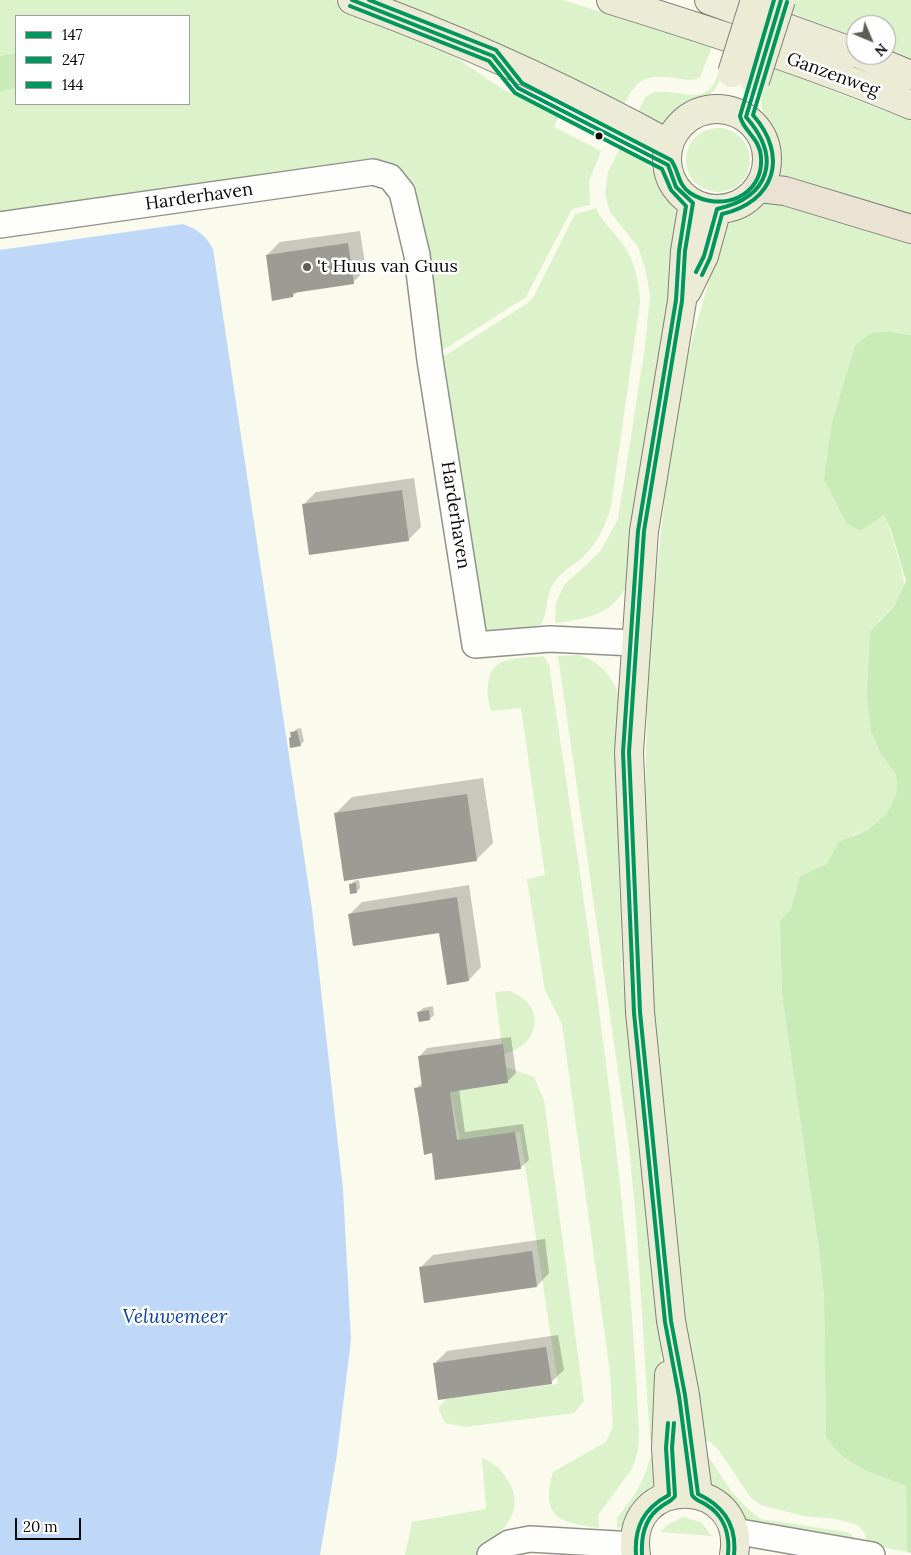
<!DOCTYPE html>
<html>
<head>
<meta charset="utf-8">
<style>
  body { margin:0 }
  #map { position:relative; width:911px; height:1555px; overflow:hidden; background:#fafaed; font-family:Lora,serif }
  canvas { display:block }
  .legend { position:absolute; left:15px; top:15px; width:175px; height:90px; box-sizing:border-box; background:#fff; border:1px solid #9d9d9d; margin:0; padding:6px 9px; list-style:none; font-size:15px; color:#0a0a0a }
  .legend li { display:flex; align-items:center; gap:10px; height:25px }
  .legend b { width:25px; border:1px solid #9d9d9d }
  .north { position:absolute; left:846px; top:15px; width:50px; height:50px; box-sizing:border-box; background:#fff; border:1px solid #9d9d9d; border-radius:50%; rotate:135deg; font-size:14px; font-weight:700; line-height:20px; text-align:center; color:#0a0a0a }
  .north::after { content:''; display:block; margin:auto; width:18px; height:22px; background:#5e5e59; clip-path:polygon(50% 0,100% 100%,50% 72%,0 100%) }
  .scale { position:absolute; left:15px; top:1518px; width:66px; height:22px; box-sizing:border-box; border:2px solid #0a0a0a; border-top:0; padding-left:6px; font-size:15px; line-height:18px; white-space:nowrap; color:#0a0a0a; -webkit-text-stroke:4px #fff; paint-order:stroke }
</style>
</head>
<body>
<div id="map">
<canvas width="911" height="1555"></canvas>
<ul class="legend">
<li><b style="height:6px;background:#00965e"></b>147</li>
<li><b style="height:6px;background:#00965e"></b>247</li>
<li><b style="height:6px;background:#00965e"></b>144</li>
</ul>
<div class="north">N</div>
<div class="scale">20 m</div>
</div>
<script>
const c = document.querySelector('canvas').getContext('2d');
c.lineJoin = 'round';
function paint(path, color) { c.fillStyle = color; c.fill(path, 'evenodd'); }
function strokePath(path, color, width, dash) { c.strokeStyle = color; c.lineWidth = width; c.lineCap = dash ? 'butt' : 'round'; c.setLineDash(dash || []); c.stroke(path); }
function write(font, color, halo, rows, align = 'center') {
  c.font = font + ' Lora,serif'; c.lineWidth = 5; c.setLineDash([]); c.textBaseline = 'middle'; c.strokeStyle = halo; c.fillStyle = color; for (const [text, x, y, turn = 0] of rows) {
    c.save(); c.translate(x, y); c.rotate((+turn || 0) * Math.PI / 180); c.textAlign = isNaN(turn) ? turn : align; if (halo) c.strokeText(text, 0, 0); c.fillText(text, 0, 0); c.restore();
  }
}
const green = new Path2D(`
  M 0,0 L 334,0 L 416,31 L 504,90 L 559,116 L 554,127 L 601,151 L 589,181 L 590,205 L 572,209 L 526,297 L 437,354 L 415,192 L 410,181 L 397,170 L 0,217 L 0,92 L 16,88 L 16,104 L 189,104 L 189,16 L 16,16 L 16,53 L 0,56 Z
  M 377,0 L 563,0 L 712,47 L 700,77 C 694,81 688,80 681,79 C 645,73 638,77 621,109 Z
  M 789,0 L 911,0 L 911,58 L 886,48 L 886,25 L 856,25 L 856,37 L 786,11 Z
  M 768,66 L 911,121 L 911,221 L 775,178 L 777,153 L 762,109 L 761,98 Z
  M 720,69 C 723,95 698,100 681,113 C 675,118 670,124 666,131 L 636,116 L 645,98 L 652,93 C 682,86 706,113 720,69 Z
  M686 160a32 32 0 1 1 64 0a32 32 0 1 1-64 0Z
  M 621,147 C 648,161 650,164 664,189 C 671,201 676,209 678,222 L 626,587 C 610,616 585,619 555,623 L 556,603 L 564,585 L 600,552 L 618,519 L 645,347 L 650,295 L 645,268 L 638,247 L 610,212 L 605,194 L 608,172 Z
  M 774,200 L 911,236 L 911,335 L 891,332 L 832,495 L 846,523 L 860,531 L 884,514 C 889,527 893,538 896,551 C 909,591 908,592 878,622 L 880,752 L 896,775 L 897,791 L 891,806 L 884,816 L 868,830 L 853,835 L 827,864 L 800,876 L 791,909 L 780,921 L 782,995 L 819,1250 L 824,1297 L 826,1437 C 846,1468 873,1473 906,1486 L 907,1552 L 867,1544 L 865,1534 L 858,1525 L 836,1519 L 804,1516 L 761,1505 L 751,1498 L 718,1449 L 709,1441 L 698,1442 L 684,1328 L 649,957 L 645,812 L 647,706 L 653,605 L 666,488 L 682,381 L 695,329 L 725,227 L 758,206 Z
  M 596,208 C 602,222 613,231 622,243 C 635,261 639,281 640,302 L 611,506 C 605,528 595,548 577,562 C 567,569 558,575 552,586 C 545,598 548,617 540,625 L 493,633 L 480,627 L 438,360 L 528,303 L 534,296 L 575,214 Z
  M 578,655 C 598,660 612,675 619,696 L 618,848 L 622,968 L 632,1083 L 661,1339 L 662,1442 L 650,1440 L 636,1220 L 629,1147 L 558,656 Z
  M 543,656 L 549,665 C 587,922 628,1174 639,1434 L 638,1450 L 632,1469 L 598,1515 L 599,1528 C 559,1522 540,1518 553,1472 L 606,1442 L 613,1427 L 610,1372 L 562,1024 L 545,990 L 527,879 L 545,875 L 521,708 L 491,711 C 488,701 487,695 488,684 C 491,654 520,659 543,656 Z
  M 510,991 C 547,1005 541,1046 503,1054 L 495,992 Z
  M 506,1067 L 534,1077 L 544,1100 L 584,1401 L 574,1413 L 465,1427 L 445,1423 L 438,1408 L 446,1399 L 558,1384 L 520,1132 L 460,1140 L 450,1091 L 507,1084 Z
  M 657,1453 C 657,1459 659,1466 658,1472 C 657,1488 630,1523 617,1529 L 617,1518 L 635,1494 L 644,1477 L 651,1456 Z
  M 698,1456 L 708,1456 L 731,1491 L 747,1508 L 761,1519 L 846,1532 L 851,1534 L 854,1541 L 749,1527 L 705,1484 Z
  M 482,1458 C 496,1464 502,1470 510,1484 C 526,1514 498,1535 478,1555 L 405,1555 L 412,1522 L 486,1509 Z
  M 683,1517 L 701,1522 L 712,1536 L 661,1532 L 667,1525 Z`);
const forest = new Path2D(`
  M 16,53 L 16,88 L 0,92 L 0,56 Z
  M 891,332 L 911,335 L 911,1553 L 907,1552 L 906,1486 C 874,1473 846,1468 826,1437 L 824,1297 L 819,1250 L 782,995 L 780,921 L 791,909 L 800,876 L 827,864 L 839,842 L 868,830 L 884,816 L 891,806 L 897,791 L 896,775 L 880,752 L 871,730 L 867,698 L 870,632 L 895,605 L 906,581 L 891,530 L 884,515 L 860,531 L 846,523 L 824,479 L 832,423 L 855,346 L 871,333 Z`);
const water = new Path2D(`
  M 183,224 C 197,229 206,235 213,249 L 312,909 L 343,1189 L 351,1340 L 337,1454 L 320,1555 L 0,1555 L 0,250 Z`);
const shadow = new Path2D(`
  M 360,231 L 366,270 L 353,282 L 298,291 L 293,296 L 267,255 L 280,242 Z
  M 414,478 L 421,527 L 408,540 L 303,505 L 316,492 Z
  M 301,728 L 304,741 L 300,745 L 290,738 L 296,729 Z
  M 483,778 L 493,843 L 476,860 L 335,814 L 352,797 Z
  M 359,880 L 360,888 L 356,892 L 350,885 L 354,881 Z
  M 469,885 L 481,967 L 469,980 L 440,932 L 349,915 L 362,902 Z
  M 433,1006 L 434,1015 L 430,1019 L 419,1012 L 423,1008 Z
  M 511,1037 L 516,1073 L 507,1082 L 459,1089 L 465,1132 L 523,1124 L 529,1160 L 520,1168 L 433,1152 L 416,1089 L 423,1082 L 419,1057 L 427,1048 Z
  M 545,1239 L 549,1273 L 537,1286 L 420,1268 L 433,1255 Z
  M 558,1335 L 564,1370 L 551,1382 L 434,1364 L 447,1351 Z`);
const building = new Path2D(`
  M 348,243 L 354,284 L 293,293 L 293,297 L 272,301 L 266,255 Z
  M 402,490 L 409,541 L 309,555 L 302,504 Z
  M 297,731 L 301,746 L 290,748 L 289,738 L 291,737 L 290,732 Z
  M 467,794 L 477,861 L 344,881 L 334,813 Z
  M 356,883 L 357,893 L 350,894 L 349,884 Z
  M 457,897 L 469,981 L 447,985 L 439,933 L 353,946 L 348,914 Z
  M 429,1010 L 430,1020 L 419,1022 L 417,1012 Z
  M 503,1044 L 508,1083 L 450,1092 L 457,1140 L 515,1132 L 521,1169 L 435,1180 L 432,1153 L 424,1155 L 419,1119 L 414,1088 L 422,1087 L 418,1056 Z
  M 532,1251 L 537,1287 L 424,1303 L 419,1267 Z
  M 546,1347 L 552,1384 L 438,1400 L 433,1363 Z`);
const street = new Path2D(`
  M 0,225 L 373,172 L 390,177 L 402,192 L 417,255 L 430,360 L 475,645 L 550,639 L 635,643
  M 734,1531 L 872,1555
  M 490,1555 L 509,1543 L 530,1539 L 634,1545`);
const primary = new Path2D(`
  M 352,0 C 462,40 567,88 669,144
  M 611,0 C 712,31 813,64 911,105
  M 709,0 L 856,53
  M 862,55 L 911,75
  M667 159a50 50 0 1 1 100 0a50 50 0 1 1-100 0Z
  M 693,203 L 685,251 L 682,301 L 644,531 L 629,752 L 640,1012 L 671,1321 L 685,1395 L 698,1494
  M 687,291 L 704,256 L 717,209
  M 669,1495 L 666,1448 L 669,1375
  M 636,1555 C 623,1472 748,1475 734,1555`);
const highway = new Path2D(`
  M 759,188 L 785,191 L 911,229`);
const primaryBridge = new Path2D(`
  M 732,73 L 755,0
  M 755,81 L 781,0`);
const bus1 = new Path2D(`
  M 352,0 L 493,56 L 518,88 L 668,165 L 676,187 L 693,203 L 685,251 L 682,301 L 644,531 L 629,752 L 640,1012 L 671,1321 L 685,1395 L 698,1494 C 724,1506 737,1526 734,1555
  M 696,272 L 704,256 L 717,209 C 770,197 782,158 746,117 L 781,0
  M 636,1555 C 634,1527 644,1508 669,1495 L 666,1448 L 668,1423`);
const bus2 = new Path2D(`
  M 350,6 L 489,61 L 515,93 L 662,169 L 671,190 L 686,206 L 679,251 L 676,300 L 638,531 L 623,752 L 634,1013 L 665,1322 L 679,1396 L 692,1495 C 695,1500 700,1501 705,1504 C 724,1515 730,1534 728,1554
  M 702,275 L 710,258 L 722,214 C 775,202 789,156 753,115 L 787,2
  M 642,1554 C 641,1535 645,1517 662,1506 C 667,1502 672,1501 675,1496 L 672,1448 L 674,1423`);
const bus3 = new Path2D(`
  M 369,0 L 496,50 L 522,83 L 671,160 C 679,170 677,184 690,193 C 720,213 764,197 761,157 C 760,138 743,131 740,116 L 774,0`);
const markers = [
  [599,136,4.5,"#0a0a0a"],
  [307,267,5,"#5e5e59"]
];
const streetNames = [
  ["Ganzenweg",833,75,20],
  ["Harderhaven",199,197,-8],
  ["Harderhaven",455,515,81]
];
const poiNames = [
  ["'t Huus van Guus",317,267]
];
const waterNames = [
  ["Veluwemeer",175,1318]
];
paint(green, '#dbf2ca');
paint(forest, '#c8ebb8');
paint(water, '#c0d8f8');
paint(shadow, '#0003');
paint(building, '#9c9b94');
strokePath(street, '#92928c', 28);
strokePath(primary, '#7f7f7a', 30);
strokePath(highway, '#7f7f7a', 30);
strokePath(street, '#fefefc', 25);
strokePath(primary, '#ececd6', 28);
strokePath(highway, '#eae2d2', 28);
strokePath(primaryBridge, '#7f7f7a', 30, []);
strokePath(primaryBridge, '#ececd6', 28);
strokePath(bus1, '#00965e', 4);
strokePath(bus2, '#00965e', 4);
strokePath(bus3, '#00965e', 4);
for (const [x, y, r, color] of markers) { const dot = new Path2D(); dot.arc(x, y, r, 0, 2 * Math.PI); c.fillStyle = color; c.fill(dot); strokePath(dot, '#fff', 2); }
write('18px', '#0a0a0a', '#fff', streetNames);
write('18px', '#0a0a0a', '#fff', poiNames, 'left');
write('italic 19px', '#0a42a5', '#fff', waterNames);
</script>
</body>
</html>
